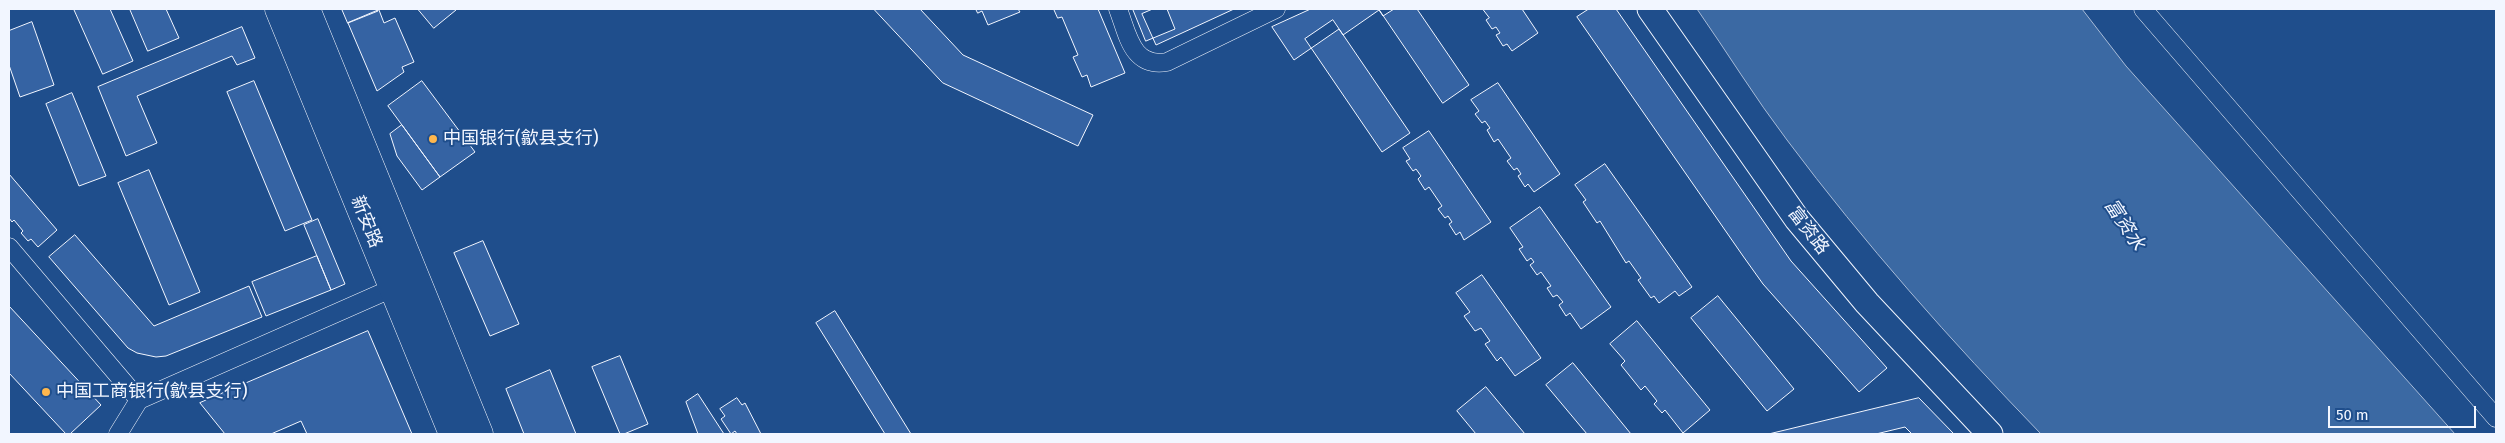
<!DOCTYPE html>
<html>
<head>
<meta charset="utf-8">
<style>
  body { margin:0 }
  #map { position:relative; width:2505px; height:443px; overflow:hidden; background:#1f4e8c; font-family:"Fira Sans",sans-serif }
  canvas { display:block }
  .frame { position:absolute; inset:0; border:10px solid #f2f6ff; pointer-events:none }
  .scale { position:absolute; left:2328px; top:406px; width:148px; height:22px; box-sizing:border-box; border:2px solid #f2f6ff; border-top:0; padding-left:6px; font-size:15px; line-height:18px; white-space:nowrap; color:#f2f6ff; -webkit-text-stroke:4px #1f4e8c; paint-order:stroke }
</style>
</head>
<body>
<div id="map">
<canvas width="2505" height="443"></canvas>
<div class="frame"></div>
<div class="scale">50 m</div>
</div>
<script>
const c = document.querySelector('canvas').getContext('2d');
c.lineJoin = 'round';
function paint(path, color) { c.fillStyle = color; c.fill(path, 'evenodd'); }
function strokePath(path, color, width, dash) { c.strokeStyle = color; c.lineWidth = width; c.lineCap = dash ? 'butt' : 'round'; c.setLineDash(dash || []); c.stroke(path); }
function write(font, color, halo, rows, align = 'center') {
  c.font = font + ' "Fira Sans","Noto Sans SC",sans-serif'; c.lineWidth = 4; c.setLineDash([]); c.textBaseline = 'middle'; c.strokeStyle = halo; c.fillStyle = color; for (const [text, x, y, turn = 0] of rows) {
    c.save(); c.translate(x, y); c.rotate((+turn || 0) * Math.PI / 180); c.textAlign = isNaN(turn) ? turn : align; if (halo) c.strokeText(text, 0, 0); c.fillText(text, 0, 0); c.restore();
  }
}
const water = new Path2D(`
  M 1697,9 L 2082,9 L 2126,66 L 2455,434 L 2041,434 C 1951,341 1864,243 1787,140 C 1755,98 1727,52 1697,9 Z`);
const building = new Path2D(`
  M 74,9 L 110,9 L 133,61 L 103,74 Z
  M 130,9 L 166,9 L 179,38 L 148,51 Z
  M 342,9 L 377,9 L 378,11 L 348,23 Z
  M 418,9 L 455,9 L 456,10 L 434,28 Z
  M 874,9 L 920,9 L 963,55 L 1093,115 L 1078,146 L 943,83 Z
  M 976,9 L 1018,9 L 1020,12 L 988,25 L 982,11 L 978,13 Z
  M 1054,9 L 1098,9 L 1125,73 L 1091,87 L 1087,75 L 1082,77 L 1073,57 L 1078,55 L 1062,17 L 1058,18 Z
  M 1133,9 L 1167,9 L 1175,29 L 1146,41 Z
  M 1153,9 L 1234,9 L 1156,45 L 1142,14 Z
  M 1311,9 L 1394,9 L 1383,16 L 1379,10 L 1343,35 L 1339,29 L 1294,60 L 1272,27 Z
  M 1379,9 L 1417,9 L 1469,85 L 1443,103 Z
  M 1483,9 L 1522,9 L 1538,33 L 1512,51 L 1507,44 L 1503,46 L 1496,35 L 1500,33 L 1496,27 L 1492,29 L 1486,20 L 1489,18 Z
  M 1589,9 L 1616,9 L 1791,261 L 1887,368 L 1859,392 L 1763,284 L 1743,256 L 1577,17 Z
  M 379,10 L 384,23 L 395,18 L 414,62 L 402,67 L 404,72 L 377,91 L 348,23 Z
  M 1333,20 L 1410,133 L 1382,152 L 1305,39 Z
  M 32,22 L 54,85 L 20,97 L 9,65 L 9,31 Z
  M 242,27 L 255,58 L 237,65 L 232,56 L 137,96 L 157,143 L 126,156 L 98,87 Z
  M 254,81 L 312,220 L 285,231 L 227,92 Z
  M 422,81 L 475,152 L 440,177 L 388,106 Z
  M 1498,83 L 1560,174 L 1534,192 L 1528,184 L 1525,187 L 1518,176 L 1521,174 L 1517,168 L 1514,170 L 1507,161 L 1511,158 L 1498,139 L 1494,142 L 1487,130 L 1490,128 L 1485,121 L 1482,123 L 1475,114 L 1479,111 L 1471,100 Z
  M 72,93 L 106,176 L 79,186 L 46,104 Z
  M 402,125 L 440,177 L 422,190 L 397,156 L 390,134 Z
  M 1429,131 L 1491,222 L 1464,240 L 1460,232 L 1456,235 L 1449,224 L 1452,222 L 1448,216 L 1445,218 L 1438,209 L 1442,206 L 1429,187 L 1425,190 L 1418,179 L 1421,176 L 1416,169 L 1413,171 L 1406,161 L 1410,159 L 1403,148 Z
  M 1605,164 L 1692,287 L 1679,296 L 1675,291 L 1659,303 L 1654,296 L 1651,298 L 1638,280 L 1641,278 L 1629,261 L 1626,263 L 1600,221 L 1597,223 L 1583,202 L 1586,200 L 1575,185 Z
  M 149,170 L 200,292 L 169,305 L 118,183 Z
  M 9,174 L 57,230 L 38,247 L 31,239 L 28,241 L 21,233 L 23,231 L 14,220 L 12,222 L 9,218 Z
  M 1540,207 L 1611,307 L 1581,329 L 1570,313 L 1566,316 L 1559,305 L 1563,302 L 1557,295 L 1553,297 L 1547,288 L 1551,286 L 1541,272 L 1537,275 L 1530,265 L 1534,262 L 1531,258 L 1527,261 L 1519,249 L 1523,247 L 1510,228 Z
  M 318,219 L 345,284 L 331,290 L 304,225 Z
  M 75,235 L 154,326 L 249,286 L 262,317 L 166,356 L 156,357 L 137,353 L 128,348 L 49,257 Z
  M 483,241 L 519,324 L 490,336 L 454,253 Z
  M 317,256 L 331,290 L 266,316 L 252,282 Z
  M 1482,275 L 1541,358 L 1515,376 L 1501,357 L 1497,361 L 1485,344 L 1490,341 L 1481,328 L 1475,331 L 1464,316 L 1470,312 L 1456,293 Z
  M 1718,296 L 1794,389 L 1767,411 L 1691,318 Z
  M 9,306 L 101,405 L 70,434 L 66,434 L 9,373 Z
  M 835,311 L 911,434 L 885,434 L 816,323 Z
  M 1637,321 L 1710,410 L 1683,433 L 1665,410 L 1662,413 L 1654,404 L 1657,401 L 1645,386 L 1641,390 L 1621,365 L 1625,361 L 1610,344 Z
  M 368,331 L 412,434 L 307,434 L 301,421 L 271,434 L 225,434 L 200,403 Z
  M 620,356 L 648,424 L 624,434 L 620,434 L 592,367 Z
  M 1573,363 L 1631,434 L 1587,434 L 1546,385 Z
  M 550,370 L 576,434 L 524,434 L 506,389 Z
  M 1486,387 L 1525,434 L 1476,434 L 1457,411 Z
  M 698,394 L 724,434 L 698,434 L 686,402 Z
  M 737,398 L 742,405 L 745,403 L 761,434 L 737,434 L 735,431 L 731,434 L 721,419 L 725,416 L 720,409 Z
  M 1919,398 L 1954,434 L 1912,434 L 1905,427 L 1876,434 L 1769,434 Z`);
const street = new Path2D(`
  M 1118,9 C 1128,35 1132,68 1167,62 L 1276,9
  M 2143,9 L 2496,418
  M 9,247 L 139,400
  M 118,434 L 139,400 L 393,288`);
const secondary = new Path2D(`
  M 1650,9 L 1797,219 L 1867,303 L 1990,434`);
const primary = new Path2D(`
  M 279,9 L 453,434
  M 306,9 L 479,434`);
const markers = [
  [433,139,5,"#ffb74d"],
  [46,392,5,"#ffb74d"]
];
const poiNames = [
  ["中国银行(歙县支行)",443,139],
  ["中国工商银行(歙县支行)",56,392]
];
const streetNames = [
  ["新安路",366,222,68],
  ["富资路",1808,231,52]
];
const waterNames = [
  ["富资水",2124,225,57]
];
paint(water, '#3b69a3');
strokePath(water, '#a8bbd7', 1);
paint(building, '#3563a3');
strokePath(building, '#f2f6ff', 1);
strokePath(street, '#f2f6ff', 19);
strokePath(secondary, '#f2f6ff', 27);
strokePath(primary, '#f2f6ff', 29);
strokePath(street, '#1f4e8c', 18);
strokePath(secondary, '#1f4e8c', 25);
strokePath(primary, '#1f4e8c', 28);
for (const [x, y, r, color] of markers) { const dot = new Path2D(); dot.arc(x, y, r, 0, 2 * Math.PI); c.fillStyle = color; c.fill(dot); strokePath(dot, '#1f4e8c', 2); }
write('18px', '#f2f6ff', '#1f4e8c', poiNames, 'left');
write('18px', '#f2f6ff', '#1f4e8c', streetNames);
write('italic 19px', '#f2f6ff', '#1f4e8c', waterNames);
</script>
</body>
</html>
